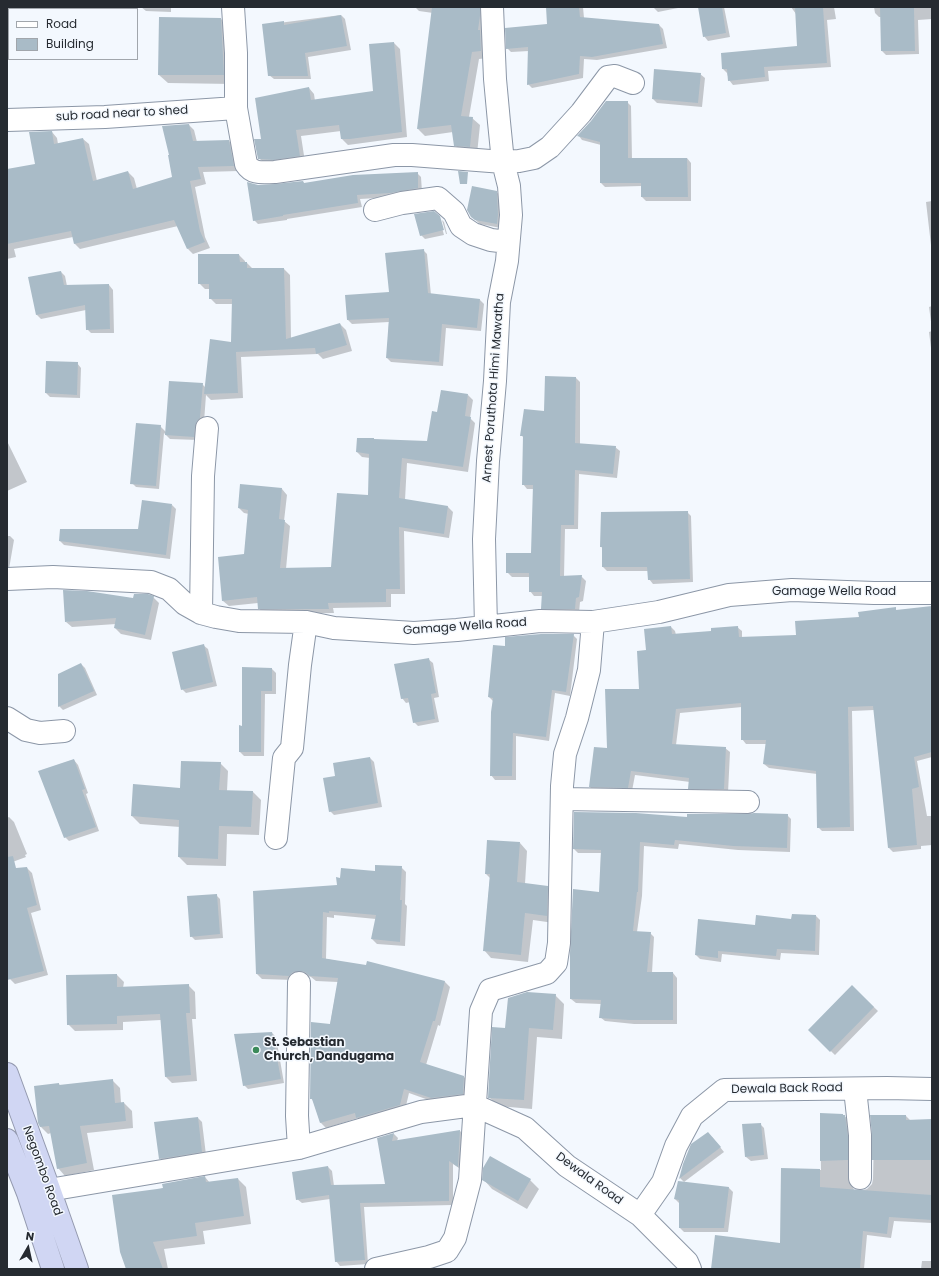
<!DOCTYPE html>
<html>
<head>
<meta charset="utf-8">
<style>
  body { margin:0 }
  #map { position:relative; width:939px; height:1276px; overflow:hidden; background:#f3f8fe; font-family:Poppins,sans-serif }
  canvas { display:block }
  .frame { position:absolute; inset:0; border:8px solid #262b31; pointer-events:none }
  .legend { position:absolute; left:8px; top:8px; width:130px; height:52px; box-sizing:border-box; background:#f3f8fe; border:1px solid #a1a6ac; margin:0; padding:5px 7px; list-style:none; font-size:12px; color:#262b31 }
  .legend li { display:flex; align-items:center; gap:8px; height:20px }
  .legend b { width:20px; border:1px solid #a1a6ac }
  .north { position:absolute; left:8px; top:1228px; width:40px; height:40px; -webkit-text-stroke:3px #f3f8fe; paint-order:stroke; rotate:9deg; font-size:11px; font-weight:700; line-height:16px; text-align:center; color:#262b31 }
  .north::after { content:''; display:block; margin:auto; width:14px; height:18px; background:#262b31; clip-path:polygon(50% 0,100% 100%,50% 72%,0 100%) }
</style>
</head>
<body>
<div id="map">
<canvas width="939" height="1276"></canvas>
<div class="frame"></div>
<ul class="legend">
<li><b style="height:5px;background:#fff"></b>Road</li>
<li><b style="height:11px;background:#a9bbc7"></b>Building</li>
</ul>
<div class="north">N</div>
</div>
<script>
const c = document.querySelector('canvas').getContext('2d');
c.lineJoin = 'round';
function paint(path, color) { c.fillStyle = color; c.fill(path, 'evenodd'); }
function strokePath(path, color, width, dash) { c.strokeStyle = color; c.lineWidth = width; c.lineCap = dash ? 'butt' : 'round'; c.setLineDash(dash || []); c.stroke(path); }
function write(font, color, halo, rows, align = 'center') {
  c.font = font + ' Poppins,sans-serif'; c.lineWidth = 3; c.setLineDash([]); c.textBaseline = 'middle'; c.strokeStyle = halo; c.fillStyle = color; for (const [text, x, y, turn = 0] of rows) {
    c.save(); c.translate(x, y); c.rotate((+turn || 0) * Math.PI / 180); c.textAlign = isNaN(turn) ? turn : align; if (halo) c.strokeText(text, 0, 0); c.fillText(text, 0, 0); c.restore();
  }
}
const shadow = new Path2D(`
  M 141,7 L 171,7 L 171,12 L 146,11 Z
  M 415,7 L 481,7 L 488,58 L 479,59 L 469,117 L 472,118 L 480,125 L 477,154 L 462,152 L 455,145 L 453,132 L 425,136 L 418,129 L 433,13 L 419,11 Z
  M 547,7 L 583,7 L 584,18 L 659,25 L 663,29 L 667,48 L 597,60 L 584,59 L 583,78 L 532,88 L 528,84 L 529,51 L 511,52 L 507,48 L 548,24 Z
  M 653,7 L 683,7 L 658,12 Z
  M 699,7 L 724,7 L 730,37 L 708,41 L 704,36 Z
  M 791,7 L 834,7 L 836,19 L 827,20 L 831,67 L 768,71 L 769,81 L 733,85 L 729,80 L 727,73 L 723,69 L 798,47 L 796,14 Z
  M 874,7 L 931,7 L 932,19 L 918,20 L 919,54 L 886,55 L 882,51 L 881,17 L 879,17 L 875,13 Z
  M 341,15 L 345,19 L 351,50 L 308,57 L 311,79 L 274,79 L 269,75 L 263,25 Z
  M 221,19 L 230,28 L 232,84 L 168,83 L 159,75 Z
  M 394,43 L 400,49 L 407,137 L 348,145 L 342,139 L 341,131 L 301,136 L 305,162 L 265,164 L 259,158 L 262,140 L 309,88 L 314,94 L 315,101 L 374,92 Z
  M 700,74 L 705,78 L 702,107 L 657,103 L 653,99 Z
  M 627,102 L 631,106 L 632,159 L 687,158 L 691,163 L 691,201 L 646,201 L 642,197 L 642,186 L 605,187 L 601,183 L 601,145 L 582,140 L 579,136 Z
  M 189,125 L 194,130 L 197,142 L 229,141 L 234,147 L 239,171 L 203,172 L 206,184 L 195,187 L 205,237 L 210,248 L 193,254 L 188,249 L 178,226 L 80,249 L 75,244 L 73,237 L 14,249 L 16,257 L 7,259 L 7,170 L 36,165 L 52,132 L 57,138 L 58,144 L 83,139 L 89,144 L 97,181 L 128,172 L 134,178 L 137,189 L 173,178 Z
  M 417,173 L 421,177 L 422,192 L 395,197 L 360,199 L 362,207 L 287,219 L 287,220 L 258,224 L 254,220 L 258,186 L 303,182 L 305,184 Z
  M 496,192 L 501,196 L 501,228 L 480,224 L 472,217 Z
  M 932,201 L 932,254 L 926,202 Z
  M 439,217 L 444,235 L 425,239 L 421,235 Z
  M 442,220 L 444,222 L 447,234 L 446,234 Z
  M 423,250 L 427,254 L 431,295 L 480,300 L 484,304 L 481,331 L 446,328 L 443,366 L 391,362 L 387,358 L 389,322 L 352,324 L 348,320 L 346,296 L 390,293 Z
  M 239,255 L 245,261 L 245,263 L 247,263 L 253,269 L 284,269 L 290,275 L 291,339 L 340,324 L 346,330 L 352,351 L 323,359 L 318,354 L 241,357 L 243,398 L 211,400 L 206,395 L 204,422 L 198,440 L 170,439 L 164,433 L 159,489 L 136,487 L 132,483 L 160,426 L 166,432 L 202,384 L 206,388 L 232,343 L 233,304 L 216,304 L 210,298 L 210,289 L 205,289 L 199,283 Z
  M 61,272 L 65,276 L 67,286 L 109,285 L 113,290 L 114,333 L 91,333 L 87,329 L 86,310 L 41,319 L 37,315 L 29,278 Z
  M 932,306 L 932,329 L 929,307 Z
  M 932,331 L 932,356 L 929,332 Z
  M 77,363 L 81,368 L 80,398 L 50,397 L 46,393 Z
  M 576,378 L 580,382 L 580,444 L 615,447 L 620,451 L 617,478 L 579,474 L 578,529 L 565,529 L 564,577 L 581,576 L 586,581 L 583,601 L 580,602 L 579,613 L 547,613 L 542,608 L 543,596 L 534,596 L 530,591 L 530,577 L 512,577 L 507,572 L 532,554 L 534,489 L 527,489 L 523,484 L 524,438 L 522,436 L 545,412 Z
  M 468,395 L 473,400 L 470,418 L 475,423 L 468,472 L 407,463 L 405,500 L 448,507 L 453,512 L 449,538 L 404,531 L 405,594 L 391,594 L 391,607 L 333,608 L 334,613 L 264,614 L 259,608 L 258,603 L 229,606 L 223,601 L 245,555 L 249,514 L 244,513 L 239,508 L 282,489 L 287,495 L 284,521 L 290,526 L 286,569 L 332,568 L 369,496 L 370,458 L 362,457 L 357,452 L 374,440 L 428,442 L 438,413 Z
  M 7,441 L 27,482 L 7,491 Z
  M 172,505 L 176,509 L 170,559 L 64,545 L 60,541 L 139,530 Z
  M 687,512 L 691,516 L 693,582 L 653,584 L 649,579 L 648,571 L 607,571 L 603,567 L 603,548 L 601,547 Z
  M 7,536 L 10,536 L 14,540 L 9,569 L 7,569 Z
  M 153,597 L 159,603 L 151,640 L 121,634 L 115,628 L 116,624 L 72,627 L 66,622 L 134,599 Z
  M 932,607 L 932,757 L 917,761 L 927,816 L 932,816 L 932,845 L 921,846 L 921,849 L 893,852 L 889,848 L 874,710 L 852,711 L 854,831 L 822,831 L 818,827 L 817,774 L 769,768 L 764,764 L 767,744 L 746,744 L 742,739 L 742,707 L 680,713 L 676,745 L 725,748 L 730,752 L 728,793 L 694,792 L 689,788 L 690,782 L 635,775 L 632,791 L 594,791 L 590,787 L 608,749 L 640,690 L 647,651 L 671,627 L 675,631 L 676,635 L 712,632 L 737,627 L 742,631 L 742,638 L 797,636 L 895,608 L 897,611 Z
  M 573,635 L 577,639 L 570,696 L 555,693 L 549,741 L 516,736 L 516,780 L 495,780 L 491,775 L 493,701 L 489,697 L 506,647 Z
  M 203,645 L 208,649 L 217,686 L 186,693 L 182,689 Z
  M 428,659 L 433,663 L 439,697 L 434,698 L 439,722 L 418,726 L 414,722 L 410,702 L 406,703 L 402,698 Z
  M 81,664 L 85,668 L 97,695 L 63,710 L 59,706 Z
  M 272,669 L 276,673 L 276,694 L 265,694 L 264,756 L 244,756 L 240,752 L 243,727 Z
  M 370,758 L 374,762 L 382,807 L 334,815 L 330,811 L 336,777 Z
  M 74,760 L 78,765 L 88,793 L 86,794 L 99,831 L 69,841 L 65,837 Z
  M 220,763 L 228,771 L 227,791 L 253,792 L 261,800 L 259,835 L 227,834 L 226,866 L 187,865 L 179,857 L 180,827 L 140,824 L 132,816 L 181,789 Z
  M 787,815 L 791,819 L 790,852 L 738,850 L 679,844 L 678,849 L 644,846 L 642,896 L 637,932 L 650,933 L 654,937 L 652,973 L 673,973 L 677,978 L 677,1024 L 634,1024 L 605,1021 L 600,1017 L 601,1004 L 576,1003 L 571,999 L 600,893 L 601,853 L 578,853 L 574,849 L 688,818 Z
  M 9,817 L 14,822 L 27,854 L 25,855 L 26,857 L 7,864 L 7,818 Z
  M 520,843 L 527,851 L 525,884 L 547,887 L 555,894 L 554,923 L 533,920 L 528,962 L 491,958 L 484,950 L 490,878 L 486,874 Z
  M 401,867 L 406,872 L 405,904 L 407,906 L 405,946 L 377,944 L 372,939 L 376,919 L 334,915 L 334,918 L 327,917 L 326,959 L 445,982 L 450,987 L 440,1026 L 438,1025 L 426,1065 L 464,1077 L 469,1082 L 468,1099 L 437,1103 L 409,1093 L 405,1110 L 362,1123 L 358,1118 L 326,1128 L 321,1123 L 314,1102 L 311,1098 L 330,1025 L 338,982 L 316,981 L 311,977 L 305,975 L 294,980 L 262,979 L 257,974 L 338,886 L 341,879 Z
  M 27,868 L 32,873 L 41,910 L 31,913 L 48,975 L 15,984 L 10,979 L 7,967 L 7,869 Z
  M 216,895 L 220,899 L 223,938 L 195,940 L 191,936 Z
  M 816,916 L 820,920 L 819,955 L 781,953 L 780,960 L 722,954 L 721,962 L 700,959 L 696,955 L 699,920 L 756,926 Z
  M 117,975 L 124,982 L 123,988 L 188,985 L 195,992 L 196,1019 L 192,1019 L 197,1081 L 172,1083 L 166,1077 L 161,1020 L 123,1022 L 123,1030 L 75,1031 L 68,1024 L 67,976 Z
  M 852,986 L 878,1011 L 835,1055 L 809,1030 Z
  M 555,995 L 564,1004 L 562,1039 L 537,1037 L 532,1109 L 498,1106 L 489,1097 L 506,1029 Z
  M 272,1033 L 276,1037 L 284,1083 L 248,1089 L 244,1085 Z
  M 112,1080 L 120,1088 L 121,1103 L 124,1103 L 132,1111 L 133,1128 L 87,1133 L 94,1170 L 65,1176 L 58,1168 L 51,1133 L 48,1134 L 40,1126 L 59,1084 L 61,1086 Z
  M 820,1114 L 843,1115 L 850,1121 L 852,1184 L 854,1190 L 860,1191 L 867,1189 L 872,1184 L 873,1179 L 874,1135 L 906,1116 L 911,1121 L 932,1120 L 932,1223 L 894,1221 L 891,1238 L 867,1235 L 864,1269 L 712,1269 L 781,1244 L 782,1169 L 821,1170 Z
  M 198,1118 L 202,1122 L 206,1155 L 164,1162 L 160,1158 Z
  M 760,1124 L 764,1128 L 768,1159 L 751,1161 L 746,1157 Z
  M 460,1131 L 464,1135 L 462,1170 L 453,1164 L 453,1205 L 364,1207 L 368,1264 L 340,1266 L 336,1261 L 330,1199 L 302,1203 L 297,1199 L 328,1167 L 332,1171 L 334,1186 L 386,1185 L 379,1139 L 394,1134 L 398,1138 L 397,1141 Z
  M 712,1137 L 724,1152 L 684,1182 L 680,1178 L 684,1165 Z
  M 205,1177 L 210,1183 L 238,1179 L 246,1187 L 251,1224 L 203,1231 L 205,1244 L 164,1249 L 168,1269 L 127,1269 L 157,1190 Z
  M 484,1180 L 530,1180 L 539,1189 L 527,1209 L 492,1189 Z
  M 679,1182 L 729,1188 L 733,1192 L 728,1232 L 684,1232 L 680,1228 L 679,1203 L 675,1199 Z
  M 922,1261 L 932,1261 L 932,1269 L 921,1269 Z`);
const building = new Path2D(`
  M 432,7 L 480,7 L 480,16 L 478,30 L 480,30 L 481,51 L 472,52 L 461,116 L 473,117 L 470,147 L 454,146 L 451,125 L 417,129 Z
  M 546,7 L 579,7 L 580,17 L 659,24 L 663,44 L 592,57 L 580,56 L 579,74 L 527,85 L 528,47 L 506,49 L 505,28 L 547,24 Z
  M 698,7 L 722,7 L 726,33 L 703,37 Z
  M 795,7 L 823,7 L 827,63 L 764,67 L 765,77 L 728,81 L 727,69 L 722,69 L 721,53 L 797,46 Z
  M 880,7 L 914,7 L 915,51 L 881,51 Z
  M 341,15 L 347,46 L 305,53 L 308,76 L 268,76 L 262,24 L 284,21 L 284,25 Z
  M 159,17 L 221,18 L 224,75 L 158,75 Z
  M 394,42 L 402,132 L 350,139 L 341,139 L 339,125 L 296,130 L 300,156 L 274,160 L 258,159 L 254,139 L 261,139 L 255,98 L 309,87 L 311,100 L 373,91 L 369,44 Z
  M 654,69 L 701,73 L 698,103 L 652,99 Z
  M 606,101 L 628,101 L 628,158 L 687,158 L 688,197 L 641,197 L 641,183 L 600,183 L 600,142 L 577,136 L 591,121 Z
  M 189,124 L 193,141 L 229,140 L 234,166 L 198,167 L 201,179 L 190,181 L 200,231 L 205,242 L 187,249 L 174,220 L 74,244 L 71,231 L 7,244 L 7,169 L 35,164 L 29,132 L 52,131 L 54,144 L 83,138 L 93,181 L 128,171 L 133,189 L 172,177 L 168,155 L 169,155 L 162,126 Z
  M 458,171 L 468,172 L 467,184 L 460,184 Z
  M 418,172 L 418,188 L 391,193 L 357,195 L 358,203 L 283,215 L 283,216 L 253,221 L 247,182 L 258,185 L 275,184 L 303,181 L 304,183 L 353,175 Z
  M 472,186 L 497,191 L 498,215 L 497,224 L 475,220 L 471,217 L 467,210 Z
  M 434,211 L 440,216 L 444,230 L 420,236 L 414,214 Z
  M 424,249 L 428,293 L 480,299 L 477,328 L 442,324 L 439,362 L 386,358 L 389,318 L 347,320 L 345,295 L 389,292 L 385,253 Z
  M 198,254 L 239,254 L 240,262 L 247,262 L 247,268 L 284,268 L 286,339 L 340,323 L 347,345 L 316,354 L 315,348 L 236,352 L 238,393 L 204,394 L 210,339 L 231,342 L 232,299 L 209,299 L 209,284 L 198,284 Z
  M 61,271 L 64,285 L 109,284 L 110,329 L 86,330 L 85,305 L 36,315 L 28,277 Z
  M 46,361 L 78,362 L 77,395 L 45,393 Z
  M 545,376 L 576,377 L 575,443 L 616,446 L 613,474 L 575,470 L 574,525 L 561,525 L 560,576 L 582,575 L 579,597 L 576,598 L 575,609 L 541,609 L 542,592 L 529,592 L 529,573 L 506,573 L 506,553 L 531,553 L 533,485 L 522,485 L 523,436 L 520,436 L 524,409 L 544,411 Z
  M 169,381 L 203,383 L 200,418 L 197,421 L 195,427 L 194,437 L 165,435 Z
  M 441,390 L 468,394 L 465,416 L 471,417 L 463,467 L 402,458 L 399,498 L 448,506 L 444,534 L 399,527 L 400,589 L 386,589 L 386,602 L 328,603 L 329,609 L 258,609 L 257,597 L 222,601 L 218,557 L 244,554 L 248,510 L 238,508 L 240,484 L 282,488 L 279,519 L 285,520 L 280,568 L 331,567 L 337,493 L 368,495 L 369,454 L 356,452 L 357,438 L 374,438 L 374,439 L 427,441 L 432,411 L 437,412 Z
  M 136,423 L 161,425 L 156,486 L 130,484 Z
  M 142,500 L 172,504 L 166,555 L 59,541 L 60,529 L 138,529 Z
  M 688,511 L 690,579 L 648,580 L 647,567 L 602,567 L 602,547 L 600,547 L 601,512 Z
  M 63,590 L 87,591 L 133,598 L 134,594 L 148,594 L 154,596 L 145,635 L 114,628 L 116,618 L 65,622 Z
  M 932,606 L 932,752 L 914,757 L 919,787 L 912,789 L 917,845 L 888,848 L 873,706 L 848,707 L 850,827 L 817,828 L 816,771 L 763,764 L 766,740 L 741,740 L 741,703 L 676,709 L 672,744 L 726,747 L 724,789 L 688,789 L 689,778 L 631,771 L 628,788 L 589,787 L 594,747 L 607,748 L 605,689 L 639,689 L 637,651 L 646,650 L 644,629 L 671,626 L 672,634 L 711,631 L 711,628 L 738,626 L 739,637 L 796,635 L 795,621 L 859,617 L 858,612 L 896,607 L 896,610 Z
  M 541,634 L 574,634 L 566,692 L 552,690 L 546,737 L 513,733 L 512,776 L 490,776 L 491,712 L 493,698 L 488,697 L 493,645 L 505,646 L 505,637 Z
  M 204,644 L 213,682 L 181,690 L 172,652 Z
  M 429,658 L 436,693 L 431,694 L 435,719 L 413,723 L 408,698 L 401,699 L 394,664 Z
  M 81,663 L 94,691 L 58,707 L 58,674 Z
  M 242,667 L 272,668 L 272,691 L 261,691 L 261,752 L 239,752 L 239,725 L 242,726 Z
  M 370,757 L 378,803 L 329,812 L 323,778 L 335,776 L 333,763 Z
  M 74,759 L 85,789 L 82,790 L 96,827 L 64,838 L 38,771 Z
  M 181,761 L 221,762 L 219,790 L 253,791 L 251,827 L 219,826 L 218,859 L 178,857 L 179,820 L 131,816 L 133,784 L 180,788 Z
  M 574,812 L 636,813 L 687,817 L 687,814 L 748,814 L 754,813 L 788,814 L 787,848 L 733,846 L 675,840 L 674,845 L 640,842 L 638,892 L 637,892 L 633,931 L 651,932 L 647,972 L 673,972 L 673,1020 L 629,1020 L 599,1018 L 601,1000 L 570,999 L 570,953 L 573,889 L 599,892 L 601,850 L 573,849 Z
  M 487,840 L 520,842 L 517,882 L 548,886 L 547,916 L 525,913 L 521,955 L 483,951 L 490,874 L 485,874 Z
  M 13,856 L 16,868 L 27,867 L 37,905 L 27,908 L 44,971 L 7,980 L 7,857 Z
  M 375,865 L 402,866 L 400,900 L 402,900 L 400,942 L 371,939 L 376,915 L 329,911 L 329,913 L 323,912 L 322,958 L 366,965 L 367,961 L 445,981 L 435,1021 L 433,1021 L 420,1062 L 464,1076 L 463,1094 L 431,1098 L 404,1089 L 400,1105 L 356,1118 L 355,1113 L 320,1123 L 312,1099 L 310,1099 L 311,1022 L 330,1024 L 338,978 L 310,976 L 305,972 L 300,971 L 293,972 L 289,976 L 256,974 L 253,891 L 337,885 L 336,877 L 340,878 L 341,868 L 375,871 Z
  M 217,894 L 220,934 L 190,937 L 187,896 Z
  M 792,914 L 816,915 L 815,951 L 777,949 L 776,956 L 718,951 L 718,958 L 695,955 L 698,919 L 755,925 L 756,915 L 791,919 Z
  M 117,974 L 117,987 L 189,984 L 190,1013 L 186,1013 L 191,1075 L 165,1077 L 160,1014 L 117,1016 L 117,1024 L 67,1025 L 66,975 Z
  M 852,985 L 874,1007 L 830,1052 L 808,1030 Z
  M 527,992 L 556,994 L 553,1030 L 529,1028 L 524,1100 L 488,1098 L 492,1027 L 505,1028 L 508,998 Z
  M 272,1032 L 281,1079 L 243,1086 L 234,1034 Z
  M 113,1079 L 115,1103 L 124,1102 L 126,1121 L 80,1126 L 87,1163 L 57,1169 L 49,1126 L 40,1127 L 38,1123 L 34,1086 L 59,1083 L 59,1085 Z
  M 820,1113 L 843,1114 L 843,1115 L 845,1115 L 848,1136 L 848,1160 L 820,1161 Z
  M 870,1115 L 906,1115 L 906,1120 L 932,1119 L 932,1160 L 872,1160 L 872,1135 Z
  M 198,1117 L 202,1152 L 159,1159 L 154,1122 Z
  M 761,1123 L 764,1155 L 745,1157 L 742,1124 Z
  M 460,1130 L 458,1167 L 449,1161 L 449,1201 L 360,1203 L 365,1260 L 335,1262 L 329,1195 L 296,1200 L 292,1172 L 328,1166 L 331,1185 L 385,1184 L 377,1138 L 394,1133 L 392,1141 Z
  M 708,1132 L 721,1147 L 679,1179 L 683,1164 L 691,1144 Z
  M 490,1156 L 531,1179 L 518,1201 L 482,1180 L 483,1168 Z
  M 781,1168 L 820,1169 L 820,1187 L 932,1195 L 932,1220 L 889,1217 L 887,1234 L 863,1231 L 860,1269 L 711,1269 L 715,1235 L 780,1243 Z
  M 205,1176 L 206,1182 L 238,1178 L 244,1216 L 195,1223 L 197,1236 L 153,1242 L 163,1269 L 126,1269 L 120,1252 L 112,1195 L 157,1189 L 163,1188 L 162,1184 Z
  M 678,1181 L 729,1187 L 724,1228 L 679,1228 L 679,1200 L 674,1199 Z`);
const minor = new Path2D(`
  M 233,7 L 236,53 L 236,108 L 246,164 C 253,175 264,172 275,172 L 394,155 L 412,155 L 503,162 L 519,161 L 534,158 L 550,147 L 581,113 L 608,77 L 615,76 L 633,83
  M 7,120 L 105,117 L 236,108
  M 375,210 L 402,203 L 438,198 L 454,212 L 461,226 L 473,234 L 491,240 L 508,242
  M 7,579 L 53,577 L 151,582 L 169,589 L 185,604 L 201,613 L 216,617 L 239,621 L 306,622 L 334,628 L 414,633 L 457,630 L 540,621 L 593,622 L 659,612 L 729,595 L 792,590 L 874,593 L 932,593
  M 201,613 L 203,476 L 207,428
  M 486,627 L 484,539 L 488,461 L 495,381 L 499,302 L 507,261 L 511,215 L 509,186 L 503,162 L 499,122 L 495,79 L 492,7
  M 7,718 L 26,730 L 40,733 L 64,731
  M 562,799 L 748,802
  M 276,838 L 284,758 L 292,748 L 300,665 L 306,622
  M 299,983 L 297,1116 L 299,1148
  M 855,1089 L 860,1135 L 860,1178
  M 474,1105 L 525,1128 L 567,1166 L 640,1215 L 687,1262 L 690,1269
  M 31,1193 L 299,1148 L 421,1112 L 474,1105
  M 640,1215 L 663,1182 L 676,1146 L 692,1116 L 724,1090 L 887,1088 L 932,1089
  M 376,1269 L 429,1257 L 447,1251 L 455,1238 L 470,1180 L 481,1011 L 490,990 L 547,973 L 556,963 L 559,943 L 562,786 L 565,754 L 577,718 L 589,670 L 593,622`);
const highway = new Path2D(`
  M 7,1074 L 49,1189 L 77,1269
  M 7,1140 L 28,1193 L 53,1269`);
const markers = [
  [256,1050,4,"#3b8a5a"]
];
const streetNames = [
  ["sub road near to shed",122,114,-3],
  ["Arnest Poruthota Himi Mawatha",494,388,-86],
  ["Gamage Wella Road",834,592],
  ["Gamage Wella Road",465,627,-4],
  ["Dewala Back Road",787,1089,-1],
  ["Negombo Road",42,1171,70],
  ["Dewala Road",589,1179,36]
];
const poiNames = [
  ["St. Sebastian",264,1043],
  ["Church, Dandugama",264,1057]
];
paint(shadow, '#0003');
paint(building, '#a9bbc7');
strokePath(minor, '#8c97a7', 24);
strokePath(highway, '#949aaf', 24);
strokePath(minor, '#fff', 22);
strokePath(highway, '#d0d6f3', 22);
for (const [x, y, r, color] of markers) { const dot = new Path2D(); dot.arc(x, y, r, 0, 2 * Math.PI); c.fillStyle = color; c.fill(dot); strokePath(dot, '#f3f8fe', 1.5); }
write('12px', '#262b31', '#f3f8fe', streetNames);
write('bold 12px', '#262b31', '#f3f8fe', poiNames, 'left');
</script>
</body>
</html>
